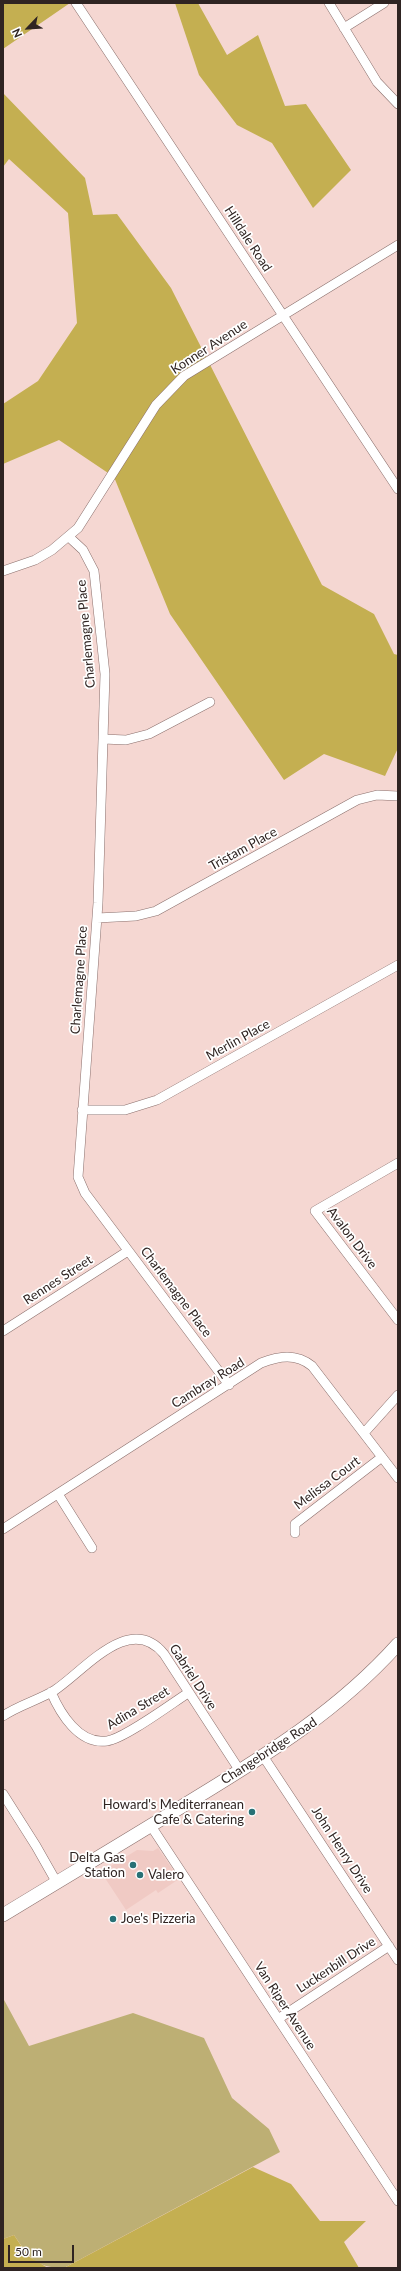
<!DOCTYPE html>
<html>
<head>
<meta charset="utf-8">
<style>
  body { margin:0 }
  #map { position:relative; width:401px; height:2271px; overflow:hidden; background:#f5d7d2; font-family:Lato,sans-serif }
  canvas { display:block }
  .frame { position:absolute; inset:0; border:4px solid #2f2422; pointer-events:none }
  .north { position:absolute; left:8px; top:8px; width:40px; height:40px; -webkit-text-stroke:3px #fff; paint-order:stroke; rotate:245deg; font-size:11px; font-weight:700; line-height:16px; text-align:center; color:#2f2422 }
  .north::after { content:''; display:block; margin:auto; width:14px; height:18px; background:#2f2422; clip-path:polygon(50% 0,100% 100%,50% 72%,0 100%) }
  .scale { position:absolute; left:8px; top:2245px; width:66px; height:18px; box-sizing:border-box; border:2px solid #2f2422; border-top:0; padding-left:5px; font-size:12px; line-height:14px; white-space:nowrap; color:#2f2422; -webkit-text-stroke:3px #fff; paint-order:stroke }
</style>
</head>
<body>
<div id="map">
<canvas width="401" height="2271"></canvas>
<div class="frame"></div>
<div class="north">N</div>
<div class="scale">50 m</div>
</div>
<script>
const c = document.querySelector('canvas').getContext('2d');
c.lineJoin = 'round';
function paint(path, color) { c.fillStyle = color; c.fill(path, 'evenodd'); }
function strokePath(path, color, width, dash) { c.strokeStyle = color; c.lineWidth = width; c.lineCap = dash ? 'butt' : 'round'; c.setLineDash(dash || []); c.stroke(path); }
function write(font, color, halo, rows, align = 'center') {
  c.font = font + ' Lato,sans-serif'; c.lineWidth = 3.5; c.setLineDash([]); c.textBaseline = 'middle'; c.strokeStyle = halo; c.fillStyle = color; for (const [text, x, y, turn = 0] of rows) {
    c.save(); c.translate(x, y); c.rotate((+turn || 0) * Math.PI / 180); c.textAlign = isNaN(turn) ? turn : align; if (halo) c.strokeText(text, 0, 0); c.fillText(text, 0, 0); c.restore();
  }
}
const built = new Path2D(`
  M 158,1848 L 179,1879 L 158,1893 L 156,1890 L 126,1910 L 101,1872 L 137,1850 L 153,1851 Z`);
const green = new Path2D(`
  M 3,1998 L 29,2046 L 133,2013 L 204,2038 L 232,2098 L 269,2129 L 280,2152 L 64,2268 C 35,2268 29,2257 14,2235 L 3,2239 Z`);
const forest = new Path2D(`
  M 3,3 L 70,3 L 3,49 Z
  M 175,3 L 198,3 L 227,55 L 258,35 L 285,106 L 306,104 L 351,170 L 313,208 L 272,143 L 237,125 L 199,75 Z
  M 3,93 L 85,178 L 93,215 L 117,214 L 171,288 L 322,585 L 374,614 L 394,654 L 398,655 L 398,748 L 385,776 L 324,754 L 284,780 L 170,614 L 114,477 L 59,440 L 3,464 L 3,404 L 38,381 L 77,323 L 68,213 L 9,159 L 3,167 Z
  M 253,2167 L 291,2184 L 320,2221 L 366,2221 L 344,2242 L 359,2268 L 64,2268 Z
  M 14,2235 L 28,2256 L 48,2268 L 3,2268 L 3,2239 Z`);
const minor = new Path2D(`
  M 76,3 L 398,489
  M 329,3 L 377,82 L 398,104
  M 344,28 L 384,3
  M 69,537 L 83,550 L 94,571 L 105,674 L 98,903 L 78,1177 L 85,1193 L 229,1385
  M 3,571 L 35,560 L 52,550 L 78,528 L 156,405 L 184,376 L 398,245
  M 103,739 L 126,740 L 149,734 L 210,702
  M 97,918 L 136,916 L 156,911 L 357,800 L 377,795 L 398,796
  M 82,1110 L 125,1110 L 157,1100 L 398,965
  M 398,1163 L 315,1211 L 398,1320
  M 3,1331 L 128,1251
  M 364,1433 L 398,1395
  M 58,1494 L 92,1548
  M 3,1529 L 261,1363 C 279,1356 296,1353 312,1366 L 398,1478
  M 295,1533 L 295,1524 L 382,1457
  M 51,1692 C 60,1713 79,1745 107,1741 C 124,1739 171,1704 188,1693
  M 3,1716 C 19,1705 39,1700 55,1690 C 85,1670 130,1612 164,1654 L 240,1771
  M 263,1756 L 398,1960
  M 3,1794 L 36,1846 L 57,1883
  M 151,1826 L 398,2201
  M 278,2019 L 389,1946`);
const secondary = new Path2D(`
  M 3,1915 C 67,1876 131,1838 194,1799 C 268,1754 340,1709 398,1644`);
const markers = [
  [252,1812,4,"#277176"],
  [133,1865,4,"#277176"],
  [140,1875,4,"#277176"],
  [113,1919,4,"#277176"]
];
const streetNames = [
  ["Hilldale Road",248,239,57],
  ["Konner Avenue",209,347,-33],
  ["Charlemagne Place",86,634,-95],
  ["Tristam Place",243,849,-29],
  ["Charlemagne Place",79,980,-86],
  ["Merlin Place",238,1040,-29],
  ["Avalon Drive",352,1238,53],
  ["Rennes Street",58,1280,-33],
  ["Charlemagne Place",176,1292,53],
  ["Cambray Road",208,1383,-32],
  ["Melissa Court",327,1483,-37],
  ["Gabriel Drive",193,1677,57],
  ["Adina Street",138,1708,-31],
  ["Changebridge Road",269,1751,-33],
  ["John Henry Drive",342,1850,57],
  ["Luckenbill Drive",336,1965,-33],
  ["Van Riper Avenue",285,2006,57]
];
const poiNames = [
  ["Howard's Mediterranean",244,1805],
  ["Cafe & Catering",244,1820],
  ["Delta Gas",125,1858],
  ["Station",125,1873],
  ["Valero",148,1875,"left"],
  ["Joe's Pizzeria",121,1919,"left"]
];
paint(built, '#f0cac4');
paint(green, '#bdaf74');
paint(forest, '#c4af51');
strokePath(minor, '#8a6f6c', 10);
strokePath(secondary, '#8a6f6c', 14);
strokePath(minor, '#fff', 9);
strokePath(secondary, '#fff', 13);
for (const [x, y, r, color] of markers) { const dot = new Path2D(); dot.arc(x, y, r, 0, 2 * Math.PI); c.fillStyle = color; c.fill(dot); strokePath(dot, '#fff', 1.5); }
write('13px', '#2f2422', '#fff', streetNames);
write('13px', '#2f2422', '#fff', poiNames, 'right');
</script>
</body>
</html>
